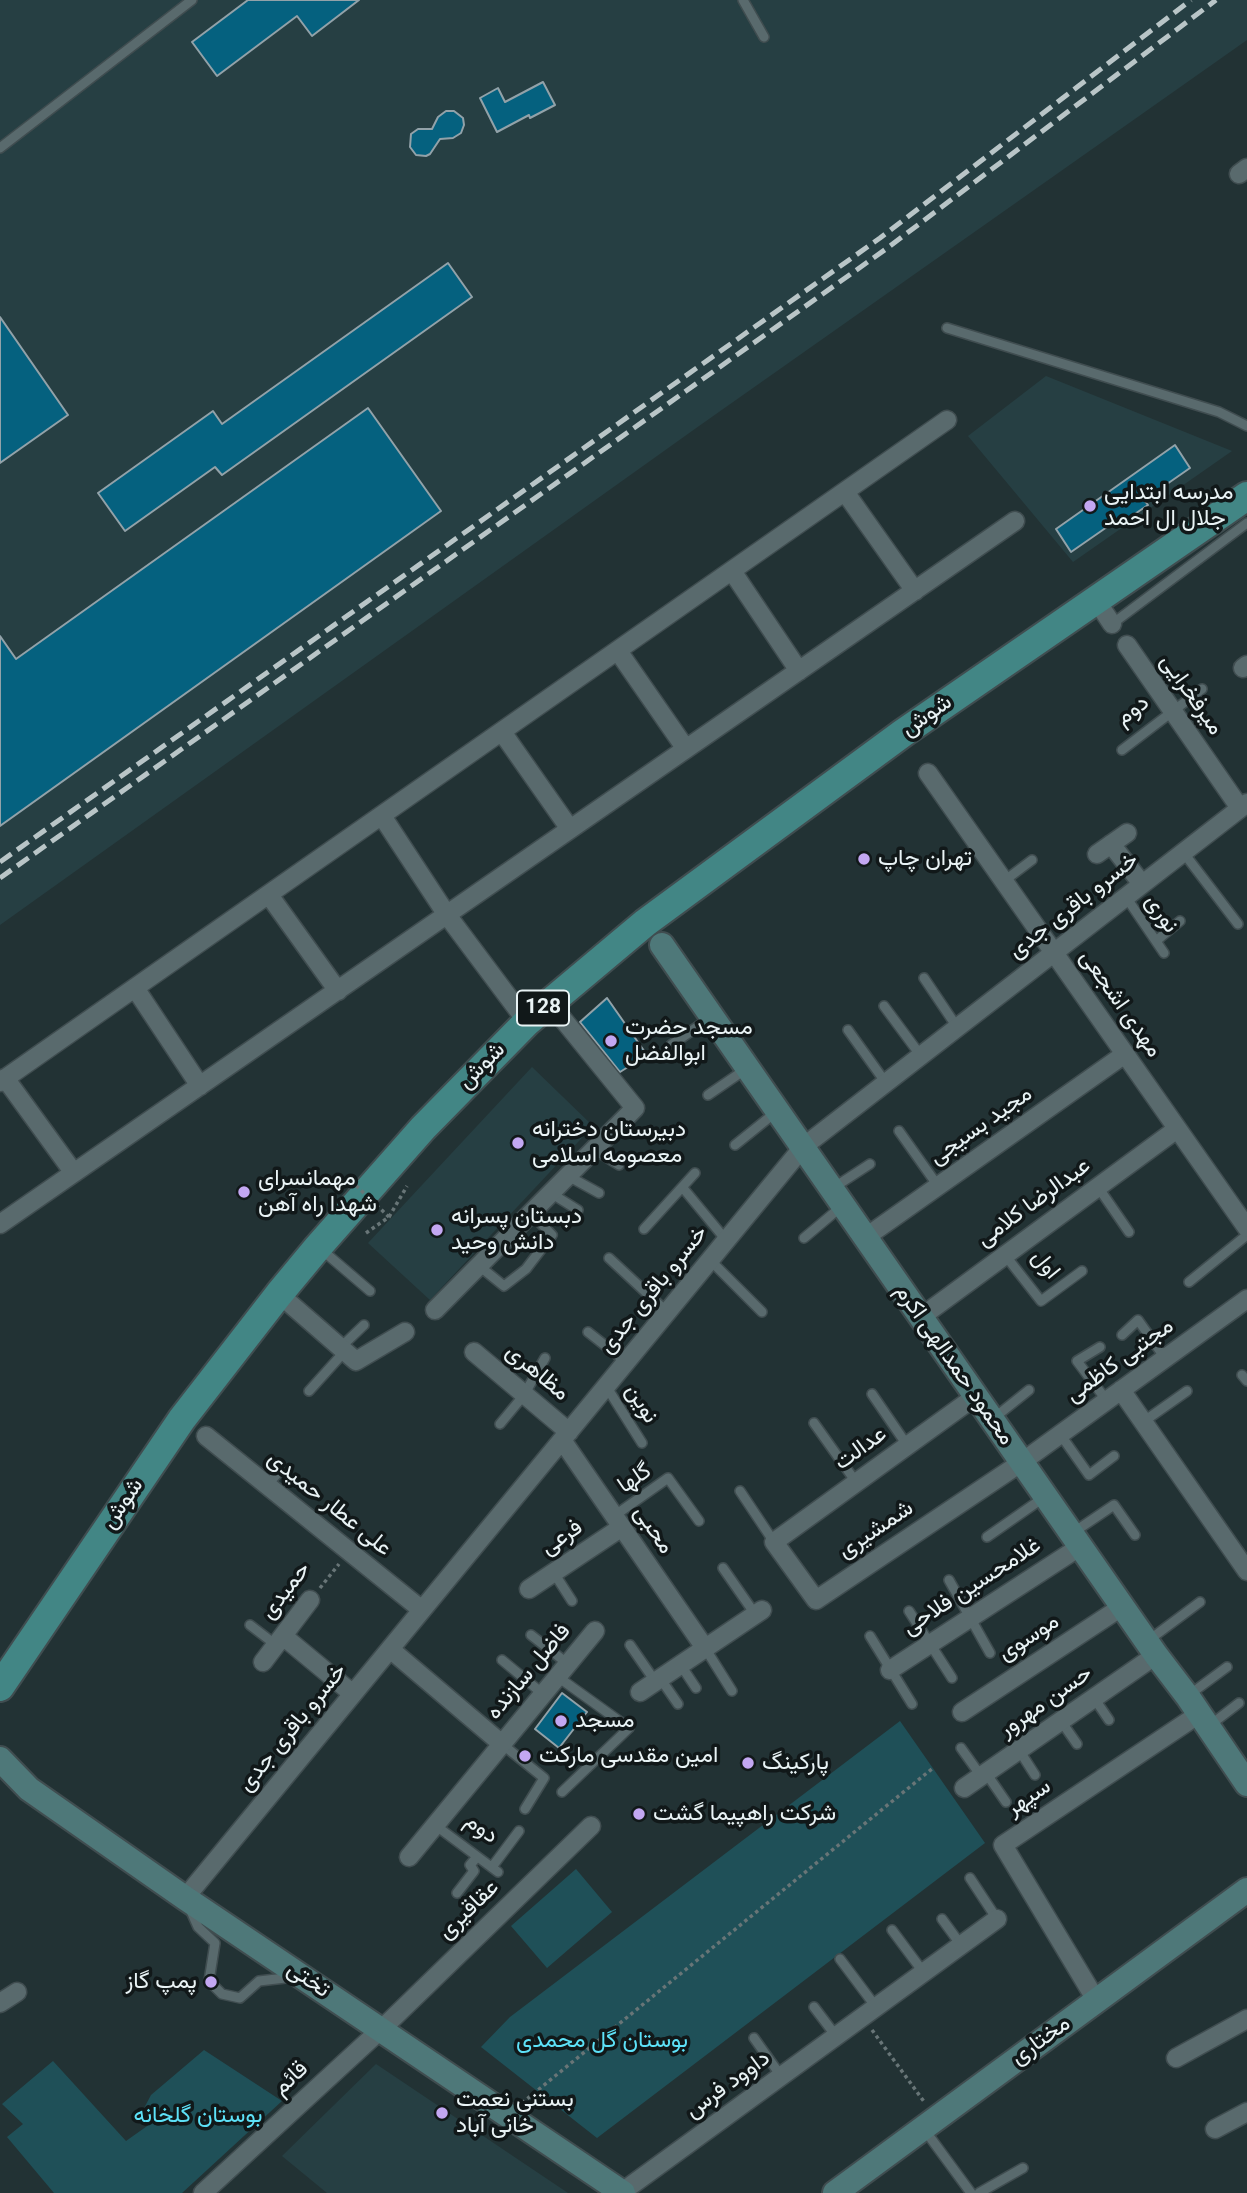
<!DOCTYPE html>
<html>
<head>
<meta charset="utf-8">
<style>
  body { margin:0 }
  canvas { display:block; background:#223234 }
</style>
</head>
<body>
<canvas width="1247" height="2193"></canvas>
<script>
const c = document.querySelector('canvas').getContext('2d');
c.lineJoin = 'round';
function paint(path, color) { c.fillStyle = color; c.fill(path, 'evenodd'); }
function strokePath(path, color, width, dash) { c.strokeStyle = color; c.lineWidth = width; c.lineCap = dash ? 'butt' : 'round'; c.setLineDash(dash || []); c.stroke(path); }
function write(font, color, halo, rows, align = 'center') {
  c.font = font + ' Roboto,Vazirmatn,sans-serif'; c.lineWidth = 7; c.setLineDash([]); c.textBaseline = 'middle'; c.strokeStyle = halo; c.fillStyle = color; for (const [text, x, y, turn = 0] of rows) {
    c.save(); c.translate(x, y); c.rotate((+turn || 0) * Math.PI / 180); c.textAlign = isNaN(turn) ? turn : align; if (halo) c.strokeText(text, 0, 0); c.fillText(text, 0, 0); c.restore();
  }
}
const built = new Path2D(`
  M 0,0 L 1247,0 L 1247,40 L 699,426 L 0,925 Z
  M 1046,376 L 1232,451 L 1073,562 L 968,436 Z
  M 532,1067 L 593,1126 L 430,1300 L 368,1243 Z
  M 376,2064 L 568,2193 L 327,2193 L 282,2156 Z`);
const green = new Path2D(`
  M 900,1721 L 985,1843 L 597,2138 L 481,2047 L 510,2017 Z
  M 576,1869 L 612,1912 L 547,1968 L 511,1926 Z
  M 204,2050 L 282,2101 L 182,2193 L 54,2193 L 7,2137 L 23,2124 L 2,2104 L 53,2061 L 126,2141 L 150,2124 L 142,2112 L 151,2095 Z`);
const building = new Path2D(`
  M 248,0 L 359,0 L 312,36 L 297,16 L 217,76 L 192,42 Z
  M 543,82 L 555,105 L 530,118 L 529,115 L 497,132 L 480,98 L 498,88 L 505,102 Z
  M 446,111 L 454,111 L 463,118 L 464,125 L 461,133 L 453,138 L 440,139 L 430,154 L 426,156 L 416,155 L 410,147 L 411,134 L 418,129 L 432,129 L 438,117 Z
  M 448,263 L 472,297 L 222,475 L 215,467 L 125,531 L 98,493 L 213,411 L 222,424 Z
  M 0,317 L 68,415 L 0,463 Z
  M 368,408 L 441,511 L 0,826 L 0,636 L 16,659 Z
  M 1175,445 L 1190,468 L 1144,500 L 1148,505 L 1123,522 L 1120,518 L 1071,552 L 1056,529 Z
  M 607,998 L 647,1055 L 620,1072 L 580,1022 Z
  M 562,1693 L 587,1712 L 559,1748 L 535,1729 Z`);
const path = new Path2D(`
  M 366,1233 L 389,1217 L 407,1186
  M 320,1588 L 339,1564
  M 872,2030 L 925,2103
  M 522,2103 L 933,1768`);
const lane = new Path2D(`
  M 743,0 L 764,37
  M 0,148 L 192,0
  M 947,328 L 1219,412 L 1247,426
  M 1112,624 L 1247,523
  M 1122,750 L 1202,689
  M 1183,852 L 1238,924
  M 1004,881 L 1032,860
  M 1126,897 L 1164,953
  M 1156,941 L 1180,921
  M 924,978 L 957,1027
  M 884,1006 L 921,1056
  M 848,1030 L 886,1083
  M 671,1045 L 710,1018
  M 708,1095 L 746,1069
  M 899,1131 L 938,1186
  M 735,1145 L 776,1112
  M 593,1149 L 619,1165
  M 568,1176 L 599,1193
  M 1098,1187 L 1129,1232
  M 683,1188 L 726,1240
  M 833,1188 L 870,1164
  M 549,1192 L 578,1210
  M 644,1229 L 695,1173
  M 804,1238 L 842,1206
  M 322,1250 L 370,1291
  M 1005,1255 L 1041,1301 L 1082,1271
  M 609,1258 L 667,1312
  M 710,1260 L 762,1312
  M 478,1265 L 504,1286 L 526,1269 L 552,1235 L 530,1212
  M 1189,1282 L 1247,1235
  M 588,1332 L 626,1362
  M 1122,1335 L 1138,1320 L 1165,1358
  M 341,1347 L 364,1325
  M 1100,1347 L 1077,1361 L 1107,1401
  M 1242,1375 L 1247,1381
  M 606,1386 L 642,1443
  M 309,1391 L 345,1351
  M 872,1394 L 907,1445
  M 994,1418 L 1029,1390
  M 1143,1422 L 1187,1391
  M 814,1423 L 856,1482
  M 500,1424 L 524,1395 L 545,1358
  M 1060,1434 L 1089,1475 L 1114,1456
  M 267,1485 L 278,1473
  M 740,1491 L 774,1542
  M 614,1516 L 668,1478 L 699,1521
  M 1074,1532 L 1114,1505 L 1135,1535
  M 987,1537 L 1043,1498
  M 723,1568 L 755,1614
  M 554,1573 L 572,1601
  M 949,1580 L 990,1653
  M 909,1611 L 952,1678
  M 250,1625 L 276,1645
  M 531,1635 L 568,1664
  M 870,1636 L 912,1704
  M 1149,1640 L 1200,1602
  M 630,1645 L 655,1681
  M 705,1648 L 732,1691
  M 502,1660 L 543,1694
  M 680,1664 L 696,1688
  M 558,1677 L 629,1728 L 562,1792
  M 660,1678 L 678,1704
  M 1189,1695 L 1227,1667
  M 1094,1698 L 1109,1720
  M 1061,1721 L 1077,1744
  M 1209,1726 L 1239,1703
  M 502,1744 L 544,1778 L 525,1809
  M 961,1748 L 981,1776
  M 1019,1750 L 1035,1775
  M 986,1773 L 1006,1802
  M 435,1825 L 498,1872
  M 492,1867 L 519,1831
  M 970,1878 L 997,1919
  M 457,1893 L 474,1871 L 470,1865 L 477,1857
  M 190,1909 L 198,1927 L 215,1943 L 209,1981 L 222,1994 L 240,1998 L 259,1981 L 294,1977
  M 942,1919 L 961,1945
  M 892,1930 L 924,1973
  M 840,1959 L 876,2007
  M 814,2007 L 836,2036
  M 754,2038 L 781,2076
  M 924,2129 L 971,2193
  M 979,2193 L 1023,2168`);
const street = new Path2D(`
  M 1239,174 L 1247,168
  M 845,492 L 915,591
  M 732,571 L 799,671
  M 1096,600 L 1112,624
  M 1127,645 L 1240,808
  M 618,651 L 686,749
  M 1243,668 L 1247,665
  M 502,732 L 570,829
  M 928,773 L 1247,1228
  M 382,816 L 447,915 L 527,1022
  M 1111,844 L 1142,884
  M 1097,854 L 1127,833
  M 269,895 L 338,991
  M 135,988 L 200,1086
  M 5,1078 L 74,1173
  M 0,1082 L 947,420
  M 0,1224 L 1015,521
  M 866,1237 L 1125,1054
  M 279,1294 L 356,1361 L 405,1332
  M 435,1310 L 635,1108 L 549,1002
  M 921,1317 L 1177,1129
  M 474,1352 L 569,1432
  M 1121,1390 L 1247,1571
  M 976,1396 L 774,1542 L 816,1600 L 1022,1462 L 1247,1299
  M 206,1436 L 422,1610
  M 562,1440 L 705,1648
  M 529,1589 L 622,1527
  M 283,1636 L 353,1694
  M 390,1649 L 502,1744
  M 263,1662 L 310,1600
  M 890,1670 L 1081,1546
  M 640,1692 L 762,1610
  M 962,1712 L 1123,1606
  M 964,1788 L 1156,1655
  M 409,1857 L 595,1631
  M 185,1898 L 803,1147 L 1247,803
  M 1096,2000 L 1003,1845 L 1199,1714
  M 0,2003 L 17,1992
  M 1176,2058 L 1247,2019
  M 1215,2129 L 1247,2112
  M 622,2192 L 997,1919
  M 203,2193 L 389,2022 L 591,1826`);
const secondary = new Path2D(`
  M 662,945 L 1156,1655 L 1188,1697 L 1247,1784
  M 0,1759 L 29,1789 L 185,1898 L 623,2193
  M 835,2193 L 1247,1890`);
const primary = new Path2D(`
  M 0,1687 L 182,1419 L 279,1294 L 318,1247 L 423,1128 L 527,1022 L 645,923 L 903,733 L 1247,496`);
const rail = new Path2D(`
  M 0,862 L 880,238 L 1191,0
  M 0,878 L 886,249 L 1216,0`);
const pathBridge = new Path2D(`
  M 346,1176 L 389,1217`);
const markers = [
  [1090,506,7,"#c3a7f2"],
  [864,859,7,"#c3a7f2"],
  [611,1041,7,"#c3a7f2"],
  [518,1143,7,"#c3a7f2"],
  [244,1192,7,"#c3a7f2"],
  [437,1230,7,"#c3a7f2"],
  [561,1721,7,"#c3a7f2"],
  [525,1756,7,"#c3a7f2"],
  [748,1763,7,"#c3a7f2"],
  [639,1814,7,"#c3a7f2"],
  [211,1982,7,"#c3a7f2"],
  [442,2113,7,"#c3a7f2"]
];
const shields = [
  [543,1008,52]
];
const shieldNames = [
  ["128",543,1008]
];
const poiNames = [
  ["مدرسه ابتدایی",1104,493],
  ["جلال ال احمد",1104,519],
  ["تهران چاپ",878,859],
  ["مسجد حضرت",625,1028],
  ["ابوالفضل",625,1054],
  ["دبیرستان دخترانه",532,1130],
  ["معصومه اسلامی",532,1156],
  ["مهمانسرای",258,1179],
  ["شهدا راه آهن",258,1205],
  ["دبستان پسرانه",451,1217],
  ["دانش وحید",451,1243],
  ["مسجد",575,1721],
  ["امین مقدسی مارکت",539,1756],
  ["پارکینگ",762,1763],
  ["شركت راهپيما گشت",653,1814],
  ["پمپ گاز",197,1982,"right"],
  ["بستنی نعمت",456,2100],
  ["خانی آباد",456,2126]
];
const streetNames = [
  ["میرفخرایی",1191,695,55],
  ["دوم",1133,711,-37],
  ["شوش",927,716,-35],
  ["خسرو باقری جدی",1074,906,-38],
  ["نوری",1161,914,56],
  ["مهدی اشجعی",1120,1004,55],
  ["شوش",482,1066,-45],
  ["مجید بسیجی",981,1126,-35],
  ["عبدالرضا کلامی",1034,1203,-36],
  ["اول",1045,1265,51],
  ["خسرو باقری جدی",654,1290,-51],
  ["مجتبی کاظمی",1120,1361,-36],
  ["محمود حمدالهی اکرم",954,1365,55],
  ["مظاهری",537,1373,40],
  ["نوین",641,1404,58],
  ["عدالت",861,1449,-36],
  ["گلها",635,1479,-34],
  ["شوش",123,1504,-56],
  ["علی عطار حمیدی",329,1504,39],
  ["محبی",653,1530,56],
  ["شمشیری",876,1530,-34],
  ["فرعی",562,1538,-34],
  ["غلامحسین فلاحی",972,1587,-33],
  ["حمیدی",286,1591,-52],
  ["موسوی",1029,1638,-33],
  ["فاضل سازنده",529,1672,-50],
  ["حسن مهرور",1046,1702,-35],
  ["خسرو باقری جدی",293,1728,-51],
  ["سپهر",1029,1798,-34],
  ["دوم",481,1829,36],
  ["عقاقیری",469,1910,-44],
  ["تختی",308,1980,34],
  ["مختاری",1041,2041,-36],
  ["قائم",291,2079,-43],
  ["داوود فرس",728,2085,-36]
];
const parkNames = [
  ["بوستان گل محمدی",602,2041],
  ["بوستان گلخانه",198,2116]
];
paint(built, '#263f43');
paint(green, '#1f5058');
paint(building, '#05617f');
strokePath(building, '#92a2a9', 2);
strokePath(lane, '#404d50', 12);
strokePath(street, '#404d50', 21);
strokePath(secondary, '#404d50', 28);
strokePath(primary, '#404d50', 32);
strokePath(path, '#687577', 3.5, [3.5, 3.5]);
strokePath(lane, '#596a6d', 9);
strokePath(street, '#596a6d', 18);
strokePath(secondary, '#4e7879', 24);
strokePath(primary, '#428685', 28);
strokePath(rail, '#b9c5c7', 5, [14, 7]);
strokePath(pathBridge, '#687577', 3.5, [3.5, 3.5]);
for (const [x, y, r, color] of markers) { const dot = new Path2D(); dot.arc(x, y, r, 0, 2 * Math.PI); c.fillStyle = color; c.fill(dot); strokePath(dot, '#111819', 2.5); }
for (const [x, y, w] of shields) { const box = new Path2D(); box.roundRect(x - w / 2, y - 17.5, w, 35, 5); c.fillStyle = '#111819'; c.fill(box); strokePath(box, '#e9f3f5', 2); }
write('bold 21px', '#e9f3f5', null, shieldNames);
write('23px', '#e9f3f5', '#111819', poiNames, 'left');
write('23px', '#e9f3f5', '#111819', streetNames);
write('23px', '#5de2f8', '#111819', parkNames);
</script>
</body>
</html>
